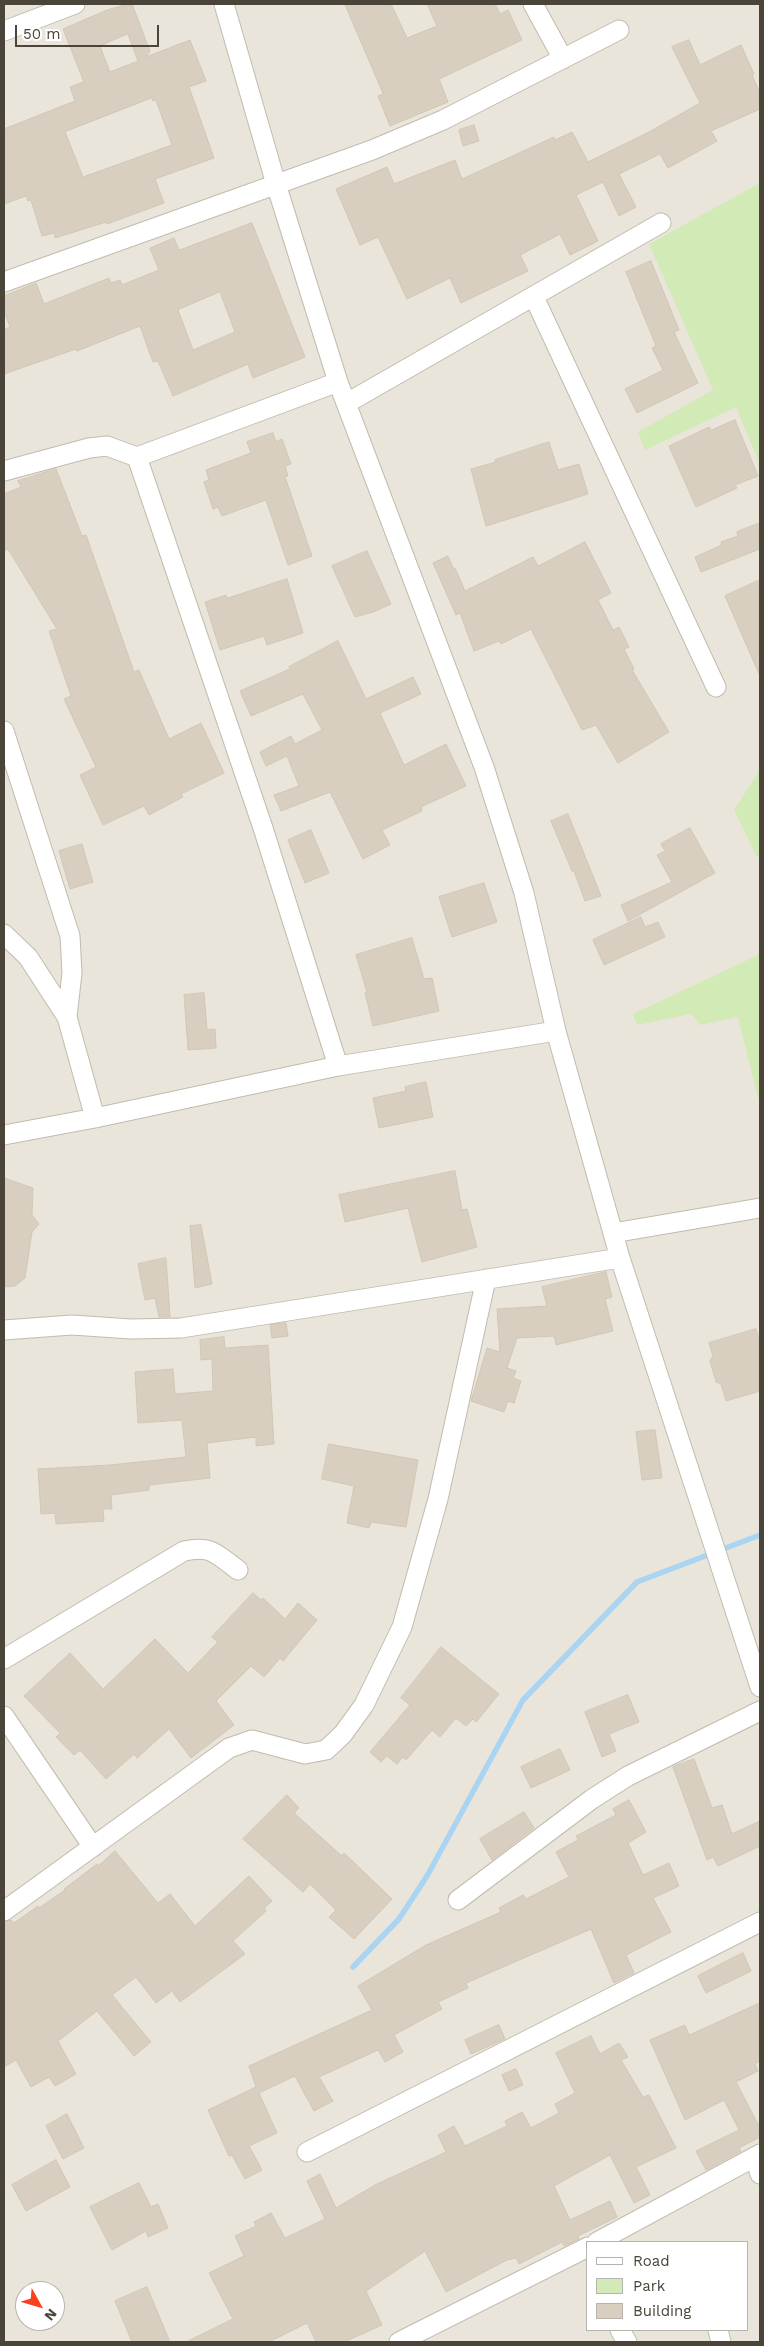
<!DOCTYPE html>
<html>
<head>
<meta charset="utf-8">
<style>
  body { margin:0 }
  #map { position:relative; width:764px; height:2346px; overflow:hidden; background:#f6f3ec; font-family:"Work Sans",sans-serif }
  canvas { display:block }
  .frame { position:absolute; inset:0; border:5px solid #4b4439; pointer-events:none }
  .legend { position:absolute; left:586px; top:2241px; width:162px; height:90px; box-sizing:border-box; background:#fff; border:1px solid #b7b4b0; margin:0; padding:6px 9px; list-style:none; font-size:15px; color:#4b4439 }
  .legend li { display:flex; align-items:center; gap:10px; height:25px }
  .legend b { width:25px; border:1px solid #b7b4b0 }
  .north { position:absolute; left:15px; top:2281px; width:50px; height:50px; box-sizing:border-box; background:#fff; border:1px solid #b7b4b0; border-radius:50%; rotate:129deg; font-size:14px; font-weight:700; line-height:20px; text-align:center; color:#4b4439 }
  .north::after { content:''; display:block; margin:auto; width:18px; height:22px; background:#fc3f1d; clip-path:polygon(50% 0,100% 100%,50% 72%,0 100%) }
  .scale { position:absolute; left:15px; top:25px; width:144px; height:22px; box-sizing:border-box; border:2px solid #4b4439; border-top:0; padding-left:6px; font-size:15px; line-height:18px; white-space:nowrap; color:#4b4439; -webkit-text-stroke:4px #fff; paint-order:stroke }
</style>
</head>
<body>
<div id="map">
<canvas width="764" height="2346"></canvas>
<div class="frame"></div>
<ul class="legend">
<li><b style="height:6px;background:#fff"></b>Road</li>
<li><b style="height:14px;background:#d2eab5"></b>Park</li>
<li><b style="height:14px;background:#d8cfc1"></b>Building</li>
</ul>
<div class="north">N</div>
<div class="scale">50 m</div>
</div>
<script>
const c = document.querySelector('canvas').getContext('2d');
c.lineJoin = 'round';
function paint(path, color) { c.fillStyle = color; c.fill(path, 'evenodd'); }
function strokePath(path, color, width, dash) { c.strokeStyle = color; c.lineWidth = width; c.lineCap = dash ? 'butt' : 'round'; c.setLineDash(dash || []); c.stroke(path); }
const residential = new Path2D(`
  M 4,4 L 760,4 L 760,2342 L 4,2342 ZM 588,2242 L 748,2242 L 748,2330 L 588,2330 ZM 25,2291 L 55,2291 L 55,2321 L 25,2321 Z`);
const green = new Path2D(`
  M 760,183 L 760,464 L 736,407 L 645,450 L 638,432 L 713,390 L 649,244 Z
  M 760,770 L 760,856 L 757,857 L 734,810 Z
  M 760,954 L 760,1105 L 738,1017 L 701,1025 L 691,1014 L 637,1025 L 633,1014 Z`);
const stream = new Path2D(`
  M 353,1967 L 399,1919 L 427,1876 L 523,1700 L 637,1582 L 760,1535`);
const building = new Path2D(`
  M 129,4 L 132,4 L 150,51 L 146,57 L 190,40 L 206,81 L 189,87 L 214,158 L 155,179 L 164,203 L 107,224 L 106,222 L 55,238 L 54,233 L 42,236 L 31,200 L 28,201 L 26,196 L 4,204 L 4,129 L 75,101 L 70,87 L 84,82 L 63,29 L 107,10 ZM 128,34 L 138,61 L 110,72 L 100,46 ZM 152,98 L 153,101 L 156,100 L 172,145 L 83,177 L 65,132 Z
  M 345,4 L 391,4 L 407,38 L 437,26 L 427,4 L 495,4 L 500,14 L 508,10 L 522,40 L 439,79 L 448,102 L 390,126 L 378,96 L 383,94 Z
  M 689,40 L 700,65 L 741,45 L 754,74 L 752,75 L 760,93 L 760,109 L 711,131 L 717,141 L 668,168 L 660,154 L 619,174 L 636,207 L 619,216 L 603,182 L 576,195 L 598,241 L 570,255 L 560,234 L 520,255 L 528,271 L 461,303 L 450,278 L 407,299 L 378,237 L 360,245 L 336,189 L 387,167 L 394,184 L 455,160 L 462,179 L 554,137 L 555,140 L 572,132 L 588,162 L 649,132 L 700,103 L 672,47 Z
  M 474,125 L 479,141 L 463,146 L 459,130 Z
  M 252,223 L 305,357 L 253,378 L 248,364 L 173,396 L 158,361 L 153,362 L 140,326 L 77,351 L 76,349 L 4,374 L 4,330 L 10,327 L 4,311 L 4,296 L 36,283 L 44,304 L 109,278 L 111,283 L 120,280 L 122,285 L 159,270 L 150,248 L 174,238 L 179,250 ZM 220,292 L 235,332 L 193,350 L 178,310 Z
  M 651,261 L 679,330 L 674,332 L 698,383 L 637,413 L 625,389 L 663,370 L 652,348 L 656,346 L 626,272 Z
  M 735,420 L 758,476 L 735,485 L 737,488 L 696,507 L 669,446 L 709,427 L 711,430 Z
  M 273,433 L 276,442 L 282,439 L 291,464 L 285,466 L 288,476 L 285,477 L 312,556 L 288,565 L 266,500 L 222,516 L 218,507 L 213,509 L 204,482 L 209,480 L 206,470 L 251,453 L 247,442 Z
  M 549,442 L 558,470 L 579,464 L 588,494 L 486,526 L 471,469 L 496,462 L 495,460 Z
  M 56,469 L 82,536 L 86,535 L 134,672 L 139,670 L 169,739 L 201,723 L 224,773 L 181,794 L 183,797 L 149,815 L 144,806 L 103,825 L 80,775 L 96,767 L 64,699 L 71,696 L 49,631 L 57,629 L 8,549 L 4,551 L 4,494 L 21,487 L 18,481 Z
  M 760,523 L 760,549 L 701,572 L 695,557 L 722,545 L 721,542 L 738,536 L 737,532 Z
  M 585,542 L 611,593 L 598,600 L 613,630 L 619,627 L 629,647 L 624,649 L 634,669 L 632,670 L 669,732 L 618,763 L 596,725 L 582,730 L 531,629 L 501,644 L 499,641 L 474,651 L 460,613 L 456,615 L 433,563 L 448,556 L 453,568 L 455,568 L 465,591 L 533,557 L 538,566 Z
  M 367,551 L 391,604 L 373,612 L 355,617 L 332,566 Z
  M 287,579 L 303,633 L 267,645 L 264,636 L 220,650 L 205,602 L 226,595 L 227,598 Z
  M 760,580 L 760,676 L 725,596 Z
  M 338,641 L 366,699 L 413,677 L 421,694 L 380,713 L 404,765 L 446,744 L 466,786 L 421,807 L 422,811 L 382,830 L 390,845 L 363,859 L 330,792 L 281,811 L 274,795 L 299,786 L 287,756 L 266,766 L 260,752 L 291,736 L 295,744 L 322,730 L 303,694 L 251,716 L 240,691 L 290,669 L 289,667 Z
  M 568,814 L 601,896 L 585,901 L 574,871 L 572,871 L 551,821 Z
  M 690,828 L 715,873 L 628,921 L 621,905 L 672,882 L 657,855 L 665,851 L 661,844 Z
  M 311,830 L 329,873 L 305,883 L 288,840 Z
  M 82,844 L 93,882 L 70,889 L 59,851 Z
  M 484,883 L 497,922 L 452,937 L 439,897 Z
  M 641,917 L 645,927 L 658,922 L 665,937 L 604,965 L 593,940 Z
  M 412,938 L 424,979 L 432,978 L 439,1011 L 373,1026 L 365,993 L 367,992 L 356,955 Z
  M 204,993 L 207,1030 L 215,1029 L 216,1048 L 188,1050 L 184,995 Z
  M 426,1082 L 433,1117 L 379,1128 L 373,1098 L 406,1091 L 405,1087 Z
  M 455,1171 L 462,1210 L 467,1209 L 477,1247 L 422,1262 L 408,1208 L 345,1222 L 339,1195 Z
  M 4,1178 L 33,1188 L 32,1215 L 39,1224 L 32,1232 L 25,1278 L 15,1286 L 4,1287 Z
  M 201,1225 L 212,1284 L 195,1288 L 190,1226 Z
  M 166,1258 L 170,1317 L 159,1317 L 155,1298 L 145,1300 L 138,1264 Z
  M 606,1272 L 612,1297 L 605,1299 L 613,1331 L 556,1345 L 554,1336 L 517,1338 L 507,1368 L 516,1371 L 513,1378 L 521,1381 L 514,1403 L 508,1401 L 504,1412 L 471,1401 L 487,1348 L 500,1352 L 497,1309 L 547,1306 L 542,1287 Z
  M 286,1323 L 288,1336 L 272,1338 L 270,1325 Z
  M 756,1329 L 760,1344 L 760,1391 L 726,1401 L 721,1384 L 716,1382 L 710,1361 L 713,1356 L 709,1343 Z
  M 224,1337 L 225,1348 L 268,1345 L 274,1444 L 256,1446 L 256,1437 L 207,1443 L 210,1478 L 149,1485 L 149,1490 L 111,1495 L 112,1509 L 103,1509 L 104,1521 L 56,1524 L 55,1513 L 41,1514 L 38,1469 L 110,1465 L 186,1457 L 182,1420 L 138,1423 L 135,1372 L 173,1369 L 175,1394 L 213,1391 L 212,1359 L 201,1360 L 200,1340 Z
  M 655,1430 L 662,1478 L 642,1480 L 636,1432 Z
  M 329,1444 L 418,1460 L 406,1527 L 371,1522 L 369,1528 L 347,1523 L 354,1486 L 322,1479 Z
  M 253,1593 L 261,1600 L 263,1598 L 285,1619 L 298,1603 L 317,1620 L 283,1661 L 280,1658 L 264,1677 L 251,1666 L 216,1701 L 234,1725 L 191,1758 L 169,1729 L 137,1758 L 134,1754 L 106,1779 L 80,1750 L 74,1755 L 56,1737 L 60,1733 L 24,1696 L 70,1653 L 103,1689 L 155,1639 L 188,1673 L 218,1642 L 212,1637 Z
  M 441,1647 L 499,1694 L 476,1722 L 473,1719 L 466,1726 L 456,1718 L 440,1737 L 432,1730 L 406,1760 L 403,1757 L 397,1764 L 387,1756 L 381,1762 L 370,1752 L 410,1705 L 401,1698 Z
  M 628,1695 L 639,1722 L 609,1734 L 616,1751 L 602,1757 L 585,1712 Z
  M 560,1749 L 570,1770 L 531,1788 L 521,1767 Z
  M 694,1759 L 712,1808 L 722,1805 L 732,1834 L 760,1821 L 760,1846 L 718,1866 L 713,1857 L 707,1860 L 673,1767 Z
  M 287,1795 L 299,1808 L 294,1813 L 342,1856 L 344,1853 L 392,1899 L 354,1939 L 329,1917 L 336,1910 L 310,1884 L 303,1892 L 243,1839 Z
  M 629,1800 L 646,1832 L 628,1843 L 643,1875 L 669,1863 L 679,1886 L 653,1898 L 671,1932 L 626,1955 L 634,1973 L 614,1983 L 591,1929 L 466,1983 L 468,1988 L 438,2002 L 442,2009 L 394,2035 L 403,2052 L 385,2062 L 378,2050 L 319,2077 L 333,2101 L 314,2111 L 295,2076 L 259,2093 L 277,2133 L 249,2146 L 262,2170 L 245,2179 L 232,2155 L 229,2156 L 208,2110 L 256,2087 L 249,2066 L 372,2010 L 358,1986 L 426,1945 L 501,1912 L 499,1908 L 523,1895 L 526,1899 L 569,1877 L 556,1852 L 578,1840 L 576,1836 L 616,1815 L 613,1809 Z
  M 524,1812 L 534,1828 L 492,1860 L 480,1839 Z
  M 115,1851 L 158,1903 L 170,1894 L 195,1926 L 249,1876 L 272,1901 L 264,1908 L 266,1911 L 233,1941 L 245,1954 L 180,2002 L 172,1991 L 156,2003 L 136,1977 L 112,1995 L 151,2042 L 134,2056 L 97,2011 L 58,2041 L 76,2074 L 55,2086 L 49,2077 L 31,2087 L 16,2060 L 4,2067 L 4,1922 L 11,1920 L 14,1923 L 38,1906 L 39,1908 L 65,1890 L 64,1889 L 97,1864 L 98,1866 Z
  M 743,1953 L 751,1971 L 706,1993 L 698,1976 Z
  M 760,2003 L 760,2061 L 755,2064 L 758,2071 L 736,2082 L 760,2128 L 760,2137 L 739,2148 L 741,2151 L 706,2170 L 696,2151 L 739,2130 L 724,2100 L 685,2120 L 650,2040 L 685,2025 L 689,2035 Z
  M 499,2025 L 505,2039 L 471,2054 L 465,2040 Z
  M 591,2036 L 600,2054 L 619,2043 L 628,2057 L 621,2060 L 643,2097 L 649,2095 L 676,2148 L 636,2167 L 650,2195 L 634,2203 L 610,2155 L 554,2186 L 570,2220 L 610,2201 L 617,2217 L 578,2236 L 579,2239 L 564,2246 L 562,2242 L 519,2264 L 516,2258 L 507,2260 L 446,2292 L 425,2251 L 366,2291 L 382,2325 L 344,2342 L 316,2342 L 307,2323 L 269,2342 L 186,2342 L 233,2319 L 209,2273 L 244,2256 L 235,2236 L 256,2226 L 254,2222 L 271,2213 L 285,2238 L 325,2219 L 307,2181 L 320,2174 L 336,2208 L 375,2185 L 446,2152 L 438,2135 L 454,2126 L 465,2146 L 507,2126 L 505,2121 L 522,2112 L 531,2128 L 559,2113 L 555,2104 L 575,2093 L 556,2053 Z
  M 516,2069 L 523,2085 L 509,2091 L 502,2075 Z
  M 67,2114 L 84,2148 L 63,2159 L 46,2126 Z
  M 56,2160 L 70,2187 L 26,2211 L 12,2185 Z
  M 139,2183 L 151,2207 L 158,2204 L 168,2228 L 148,2237 L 146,2231 L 112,2250 L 90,2207 Z
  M 147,2287 L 170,2342 L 132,2342 L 115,2301 Z`);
const minor = new Path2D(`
  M 224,4 L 276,184 L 338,382 L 484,767 L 524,893 L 556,1031
  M 533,4 L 563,59
  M 4,31 L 75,4
  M 4,282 L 372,150 L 443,120 L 619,30
  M 534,297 L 716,687
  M 347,403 L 661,223
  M 4,471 L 89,448 L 107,446 L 137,457
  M 4,731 L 70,936 L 72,973 L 67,1017
  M 4,934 L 28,957 L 67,1017 L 95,1118
  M 338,1066 L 263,828 L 137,457 L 338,382
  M 4,1135 L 95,1118 L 338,1066 L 556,1031 L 620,1258 L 760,1687
  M 613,1233 L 760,1208
  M 4,1330 L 72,1325 L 131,1329 L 181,1328 L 620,1258
  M 4,1659 L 184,1551 C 212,1545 216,1554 238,1570
  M 4,1716 L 93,1847
  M 458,1900 L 592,1799 L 628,1776 L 760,1711
  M 4,1911 L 229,1748 L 252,1740 L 305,1754 L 326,1750 L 343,1734 L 364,1705 L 402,1627 L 438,1499 L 486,1279
  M 307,2152 L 760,1922
  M 755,2157 L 760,2174
  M 597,2242 L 760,2154
  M 620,2330 L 627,2342
  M 718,2330 L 721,2342
  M 399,2342 L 588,2247`);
paint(residential, '#eae5da');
paint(green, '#d2eab5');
strokePath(stream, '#a9d4f2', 5.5);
paint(building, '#d8cfc1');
strokePath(building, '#d3c7b4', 1);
strokePath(minor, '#c2bbae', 21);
strokePath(minor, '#fff', 19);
</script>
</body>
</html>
